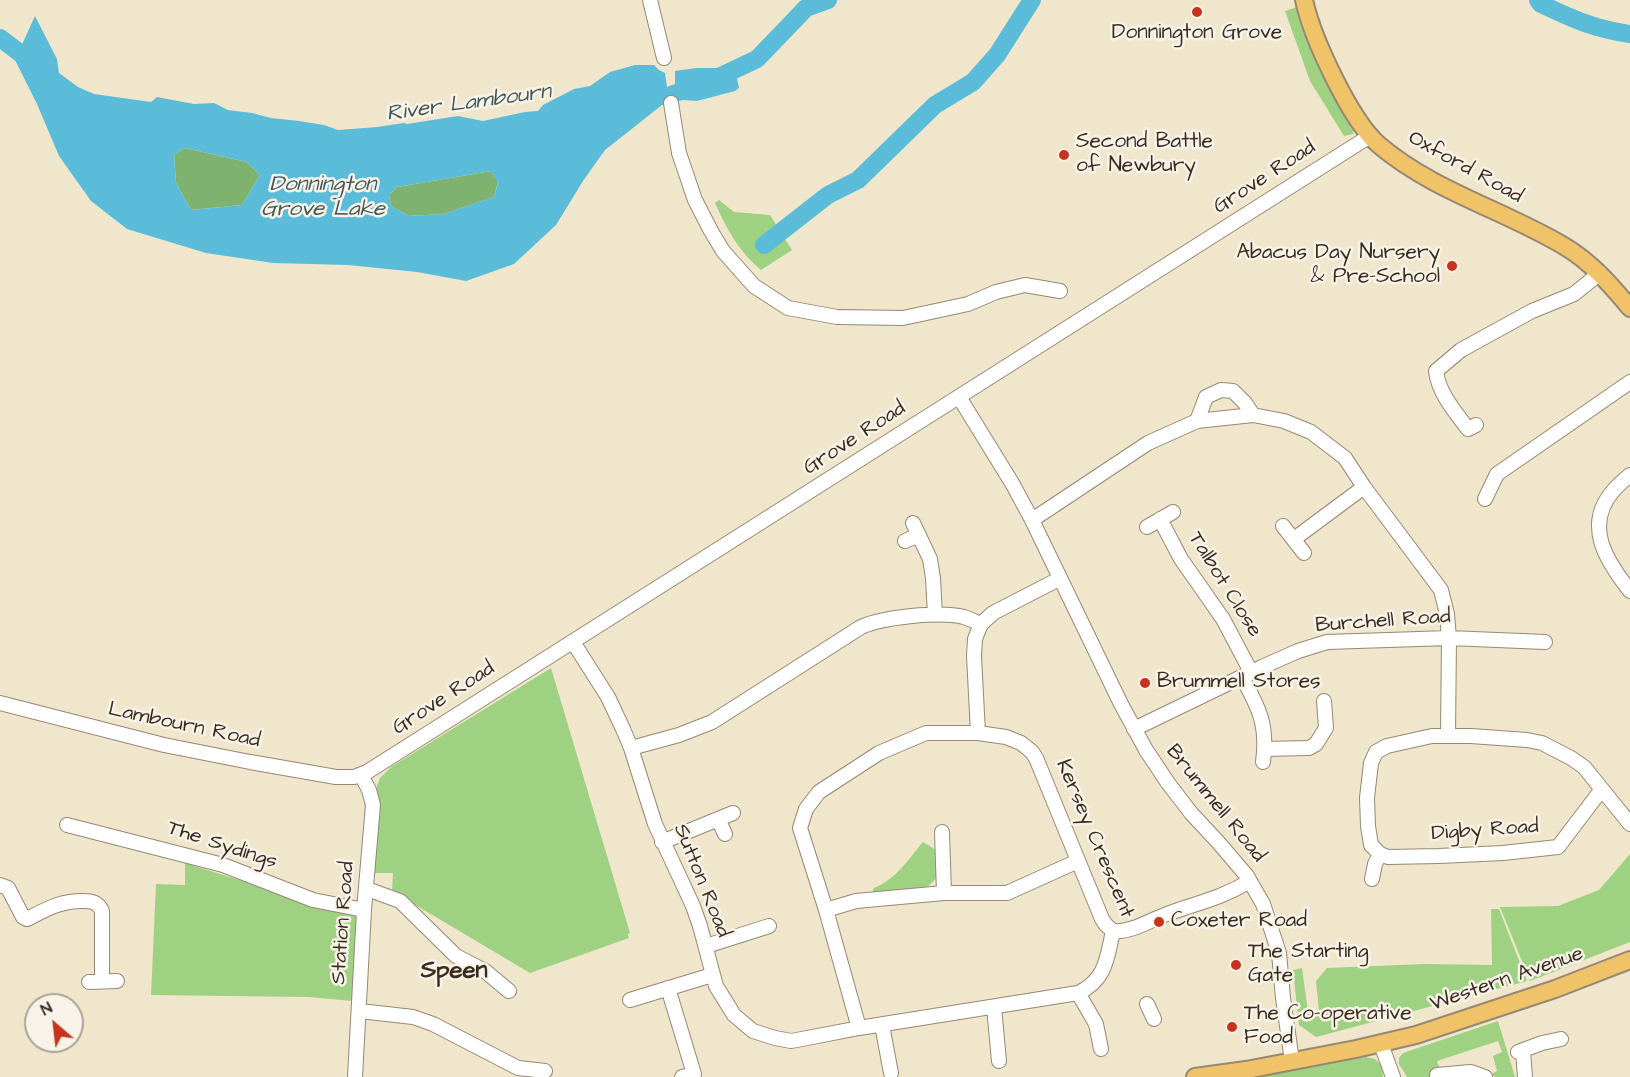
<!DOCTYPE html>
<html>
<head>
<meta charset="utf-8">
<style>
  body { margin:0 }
  #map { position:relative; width:1630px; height:1077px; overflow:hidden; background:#f0e6cc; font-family:"Architects Daughter",sans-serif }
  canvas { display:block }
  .north { position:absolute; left:24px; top:993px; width:60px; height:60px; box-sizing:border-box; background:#f7f3e8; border:2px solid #aca397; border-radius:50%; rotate:332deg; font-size:16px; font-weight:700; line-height:24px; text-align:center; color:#3b2a1e }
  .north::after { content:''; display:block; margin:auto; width:21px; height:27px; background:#c8321e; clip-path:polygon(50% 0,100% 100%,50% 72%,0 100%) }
</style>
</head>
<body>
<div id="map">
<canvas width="1630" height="1077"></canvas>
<div class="north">N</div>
</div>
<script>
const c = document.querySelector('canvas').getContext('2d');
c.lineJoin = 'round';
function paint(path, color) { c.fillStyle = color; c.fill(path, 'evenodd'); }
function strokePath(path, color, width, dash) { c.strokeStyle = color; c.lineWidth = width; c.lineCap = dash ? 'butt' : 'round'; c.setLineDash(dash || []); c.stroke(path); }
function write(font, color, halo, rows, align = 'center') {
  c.font = font + ' "Architects Daughter",sans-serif'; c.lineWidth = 5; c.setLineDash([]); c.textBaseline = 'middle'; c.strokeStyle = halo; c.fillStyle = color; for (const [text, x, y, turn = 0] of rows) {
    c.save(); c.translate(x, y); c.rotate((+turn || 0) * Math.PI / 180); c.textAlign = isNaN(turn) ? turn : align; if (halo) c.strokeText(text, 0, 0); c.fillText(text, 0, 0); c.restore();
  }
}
const green = new Path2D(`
  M 1297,7 L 1300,7 L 1354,127 L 1353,134 L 1344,136 L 1310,81 L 1285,11 Z
  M 719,200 L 734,212 L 770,215 L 792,250 L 761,270 C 740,253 726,228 715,203 Z
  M 551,668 L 630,933 L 628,934 L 629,938 L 530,973 L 392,891 L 393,873 L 372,873 L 377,786 L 380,778 L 391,767 Z
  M 923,842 L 939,852 L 940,875 L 927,887 L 927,891 L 872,893 L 874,888 C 895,880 909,859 923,842 Z
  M 1630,854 L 1630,942 L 1530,981 L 1500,907 L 1558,906 L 1599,890 Z
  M 185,863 L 357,917 L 352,1001 L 309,997 L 151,995 L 156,884 L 185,885 Z
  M 1491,909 L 1499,909 L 1527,981 L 1316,1037 L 1299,1025 L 1293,970 L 1302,968 L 1308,1012 L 1319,1010 L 1316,981 L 1327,968 L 1424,964 L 1492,965 Z
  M 1498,1021 L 1515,1077 L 1495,1077 L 1492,1074 L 1497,1071 L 1493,1056 L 1502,1052 L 1498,1041 L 1437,1061 L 1441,1073 L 1434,1077 L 1407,1077 L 1399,1064 L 1399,1058 L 1403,1053 Z
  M 1366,1057 L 1375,1059 L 1382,1066 L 1383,1077 L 1258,1077 Z`);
const forest = new Path2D(`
  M 185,148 L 247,162 L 260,175 L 242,205 L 191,210 L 176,183 L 174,155 Z
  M 491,171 L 498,182 L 494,197 L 444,214 L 409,216 L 391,206 L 389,195 L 397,187 Z`);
const water = new Path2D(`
  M 35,16 L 57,59 L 59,73 L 78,87 L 94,94 L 151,102 L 157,97 L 194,104 L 214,103 L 228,110 L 252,113 L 271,118 L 299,121 L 324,125 L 338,130 L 377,127 L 404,123 L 407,124 L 458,116 L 483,121 L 525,112 L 538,111 L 543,105 L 574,89 L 590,86 L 610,72 L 635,65 L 654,65 L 659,70 L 665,73 L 667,87 L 675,84 L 675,71 L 696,68 L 725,68 L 736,74 L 739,88 L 735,91 L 697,101 L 683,100 L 662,105 L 605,150 L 583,181 L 556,225 L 514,264 L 466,281 L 417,272 L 348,265 L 273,263 L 206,253 L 127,229 L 91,201 L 59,156 L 37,104 L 15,60 ZM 185,148 L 247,162 L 260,175 L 242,205 L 191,210 L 176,183 L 174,155 ZM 491,171 L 498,183 L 494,197 L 444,214 L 409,216 L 391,206 L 389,195 L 397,187 Z`);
const river = new Path2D(`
  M 1538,0 L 1541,4 C 1572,19 1595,29 1630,34
  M 0,38 L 37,66
  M 710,79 L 721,76 L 757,59 L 806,8 L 828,0
  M 764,245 L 828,195 L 858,180 L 935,105 L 973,82 L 997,55 L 1032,0`);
const minor = new Path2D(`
  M 650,0 L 664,58
  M 671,103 L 679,153 L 695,200 L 711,231 L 723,251 L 754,286 L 788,308 L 837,317 L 903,318 L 968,304 L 996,292 L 1025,285 L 1060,291
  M 959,397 L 1012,483 L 1032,520 L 1121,704 L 1146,750 L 1168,783 L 1191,813 L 1218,842 L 1247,876 L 1263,904 L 1279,953 L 1283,998 L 1292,1061
  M 1197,421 L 1206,397 L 1221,390 L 1233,391 L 1245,403 L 1253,415
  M 1476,425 L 1468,429 C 1455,412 1438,392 1436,371 L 1461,350 L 1532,311 L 1574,294 L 1600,273
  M 1630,475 C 1624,480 1618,485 1613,491 C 1583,526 1607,562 1630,591
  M 1485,499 L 1497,474 L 1630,382
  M 1160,519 L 1181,559 L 1223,619 L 1251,672
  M 1032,520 L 1148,443 L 1197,421 L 1253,415 L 1284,421 L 1311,432 L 1345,458 L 1364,487 L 1441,590 L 1447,614 L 1449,638 L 1448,735
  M 913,523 L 930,559 L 933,578 L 935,615
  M 1283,526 L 1304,553
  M 1147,527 L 1173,512
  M 1294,539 L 1364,487
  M 905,541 L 919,535
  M 573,642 L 608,697 L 623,729 L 631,748 L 655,824 L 693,906 L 700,926 L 716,986 L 734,1015 L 753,1031 L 775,1038 L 791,1041 L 802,1039 L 859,1028 L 1078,993 C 1106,980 1107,958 1113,931
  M 1242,677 C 1259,708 1268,725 1263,762
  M 0,703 L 164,745 L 250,762 L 336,777 L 354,777 L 367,772 L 1370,136
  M 1134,729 L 1262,667 L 1298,651 L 1327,642 L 1449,638 L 1545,642
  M 978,733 L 974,656 L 975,639 L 981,624
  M 631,748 L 679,735 L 712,722 L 861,627 C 883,617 940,611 964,617 C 970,619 976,622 981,624 L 993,613 L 1059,579
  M 1264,749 L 1309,748 L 1316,744 L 1326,728 L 1324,701
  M 1602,789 L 1558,847 L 1503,853 L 1439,856 L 1388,857 L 1380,854 L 1371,845 L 1368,826 L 1367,798 L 1371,763 L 1376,752 L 1387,746 L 1432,736 L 1471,736 L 1527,740 L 1542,743 L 1571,758 L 1584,767 L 1630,824
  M 718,819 L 725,834
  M 67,825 L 223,865 L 313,900 L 364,910
  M 942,832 L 944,893
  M 662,842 L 733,813
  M 1372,879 L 1375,864 L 1380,854
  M 0,885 L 8,888 L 23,917 L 27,919 C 47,909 60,901 82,901 C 92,901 98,902 102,911 L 102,981
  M 367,889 L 400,901 L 456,956 L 485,971 L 509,991
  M 826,910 L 856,901 L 944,893 L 1007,893 L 1078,861
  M 1113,931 C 1131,933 1150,920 1167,914 C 1197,903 1222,898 1250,881
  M 706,946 L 769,926
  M 89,982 L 117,981
  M 668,988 L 694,1074 L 682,1077
  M 1078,993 L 1096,1024 L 1101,1049
  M 630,1000 L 712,975
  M 1147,1004 L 1154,1019
  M 994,1007 L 999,1061
  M 360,1011 L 413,1017 L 433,1024 L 518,1068 L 545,1071
  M 882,1025 L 891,1073
  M 859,1028 L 826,910 L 800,828 L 806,809 L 819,792 L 879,753 L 926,733 L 978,733 L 1006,737 L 1021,743 L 1032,752 L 1036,758 L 1102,919 L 1106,925 L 1113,931
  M 1381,1044 L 1393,1077
  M 1523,1051 L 1525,1077
  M 1518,1052 L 1542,1043 L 1561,1039
  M 1437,1075 L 1471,1072 L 1485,1077
  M 355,1077 L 364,910 L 373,805 L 369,790 L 361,775`);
const major = new Path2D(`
  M 1304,0 C 1312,37 1350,120 1379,145 C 1433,191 1504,210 1564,246 C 1591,262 1611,285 1630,308
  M 1195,1077 L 1246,1070 L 1356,1049 L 1416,1035 L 1555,989 L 1630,960`);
const markers = [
  [1197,12,6,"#c8321e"],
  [1064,155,6,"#c8321e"],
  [1452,266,6,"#c8321e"],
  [1145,683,6,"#c8321e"],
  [1159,922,6,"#c8321e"],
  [1236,965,6,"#c8321e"],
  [1232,1027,6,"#c8321e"]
];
const poiNames = [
  ["Donnington Grove",1197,34,"center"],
  ["Second Battle",1076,143],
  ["of Newbury",1076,167],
  ["Abacus Day Nursery",1440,254,"right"],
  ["& Pre-School",1440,278,"right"],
  ["Brummell Stores",1157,683],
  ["Coxeter Road",1171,922],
  ["The Starting",1248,953],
  ["Gate",1248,977],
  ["The Co-operative",1244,1015],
  ["Food",1244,1039]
];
const streetNames = [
  ["Oxford Road",1465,168,29],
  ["Grove Road",1265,178,-33],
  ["Grove Road",855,439,-33],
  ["Talbot Close",1224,585,58],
  ["Burchell Road",1383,622,-4],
  ["Grove Road",444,699,-33],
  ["Lambourn Road",184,726,12],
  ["Brummell Road",1215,804,51],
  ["Digby Road",1485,831,-4],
  ["Kersey Crescent",1094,839,67],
  ["The Sydings",222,846,18],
  ["Sutton Road",701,881,68],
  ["Station Road",344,923,-86],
  ["Western Avenue",1507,980,-19]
];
const waterNames = [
  ["River Lambourn",469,104,-8],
  ["Donnington",323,185],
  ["Grove Lake",323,210]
];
const quarterNames = [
  ["Speen",454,972]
];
paint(green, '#9ed181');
paint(forest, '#7eb36f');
paint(water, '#5abcd9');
strokePath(river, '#5abcd9', 18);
strokePath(minor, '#968875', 16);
strokePath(major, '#968875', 20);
strokePath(minor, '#fff', 14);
strokePath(major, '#f0c369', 16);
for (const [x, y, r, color] of markers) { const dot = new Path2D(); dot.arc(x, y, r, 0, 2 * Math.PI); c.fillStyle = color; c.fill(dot); strokePath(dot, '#f7f3e8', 2); }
write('21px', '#3b2a1e', '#f7f3e8', poiNames, 'left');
write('21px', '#3b2a1e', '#f7f3e8', streetNames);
write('italic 22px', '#445656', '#f7f3e8', waterNames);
write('bold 24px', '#3b2a1e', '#f7f3e8', quarterNames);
</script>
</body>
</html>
